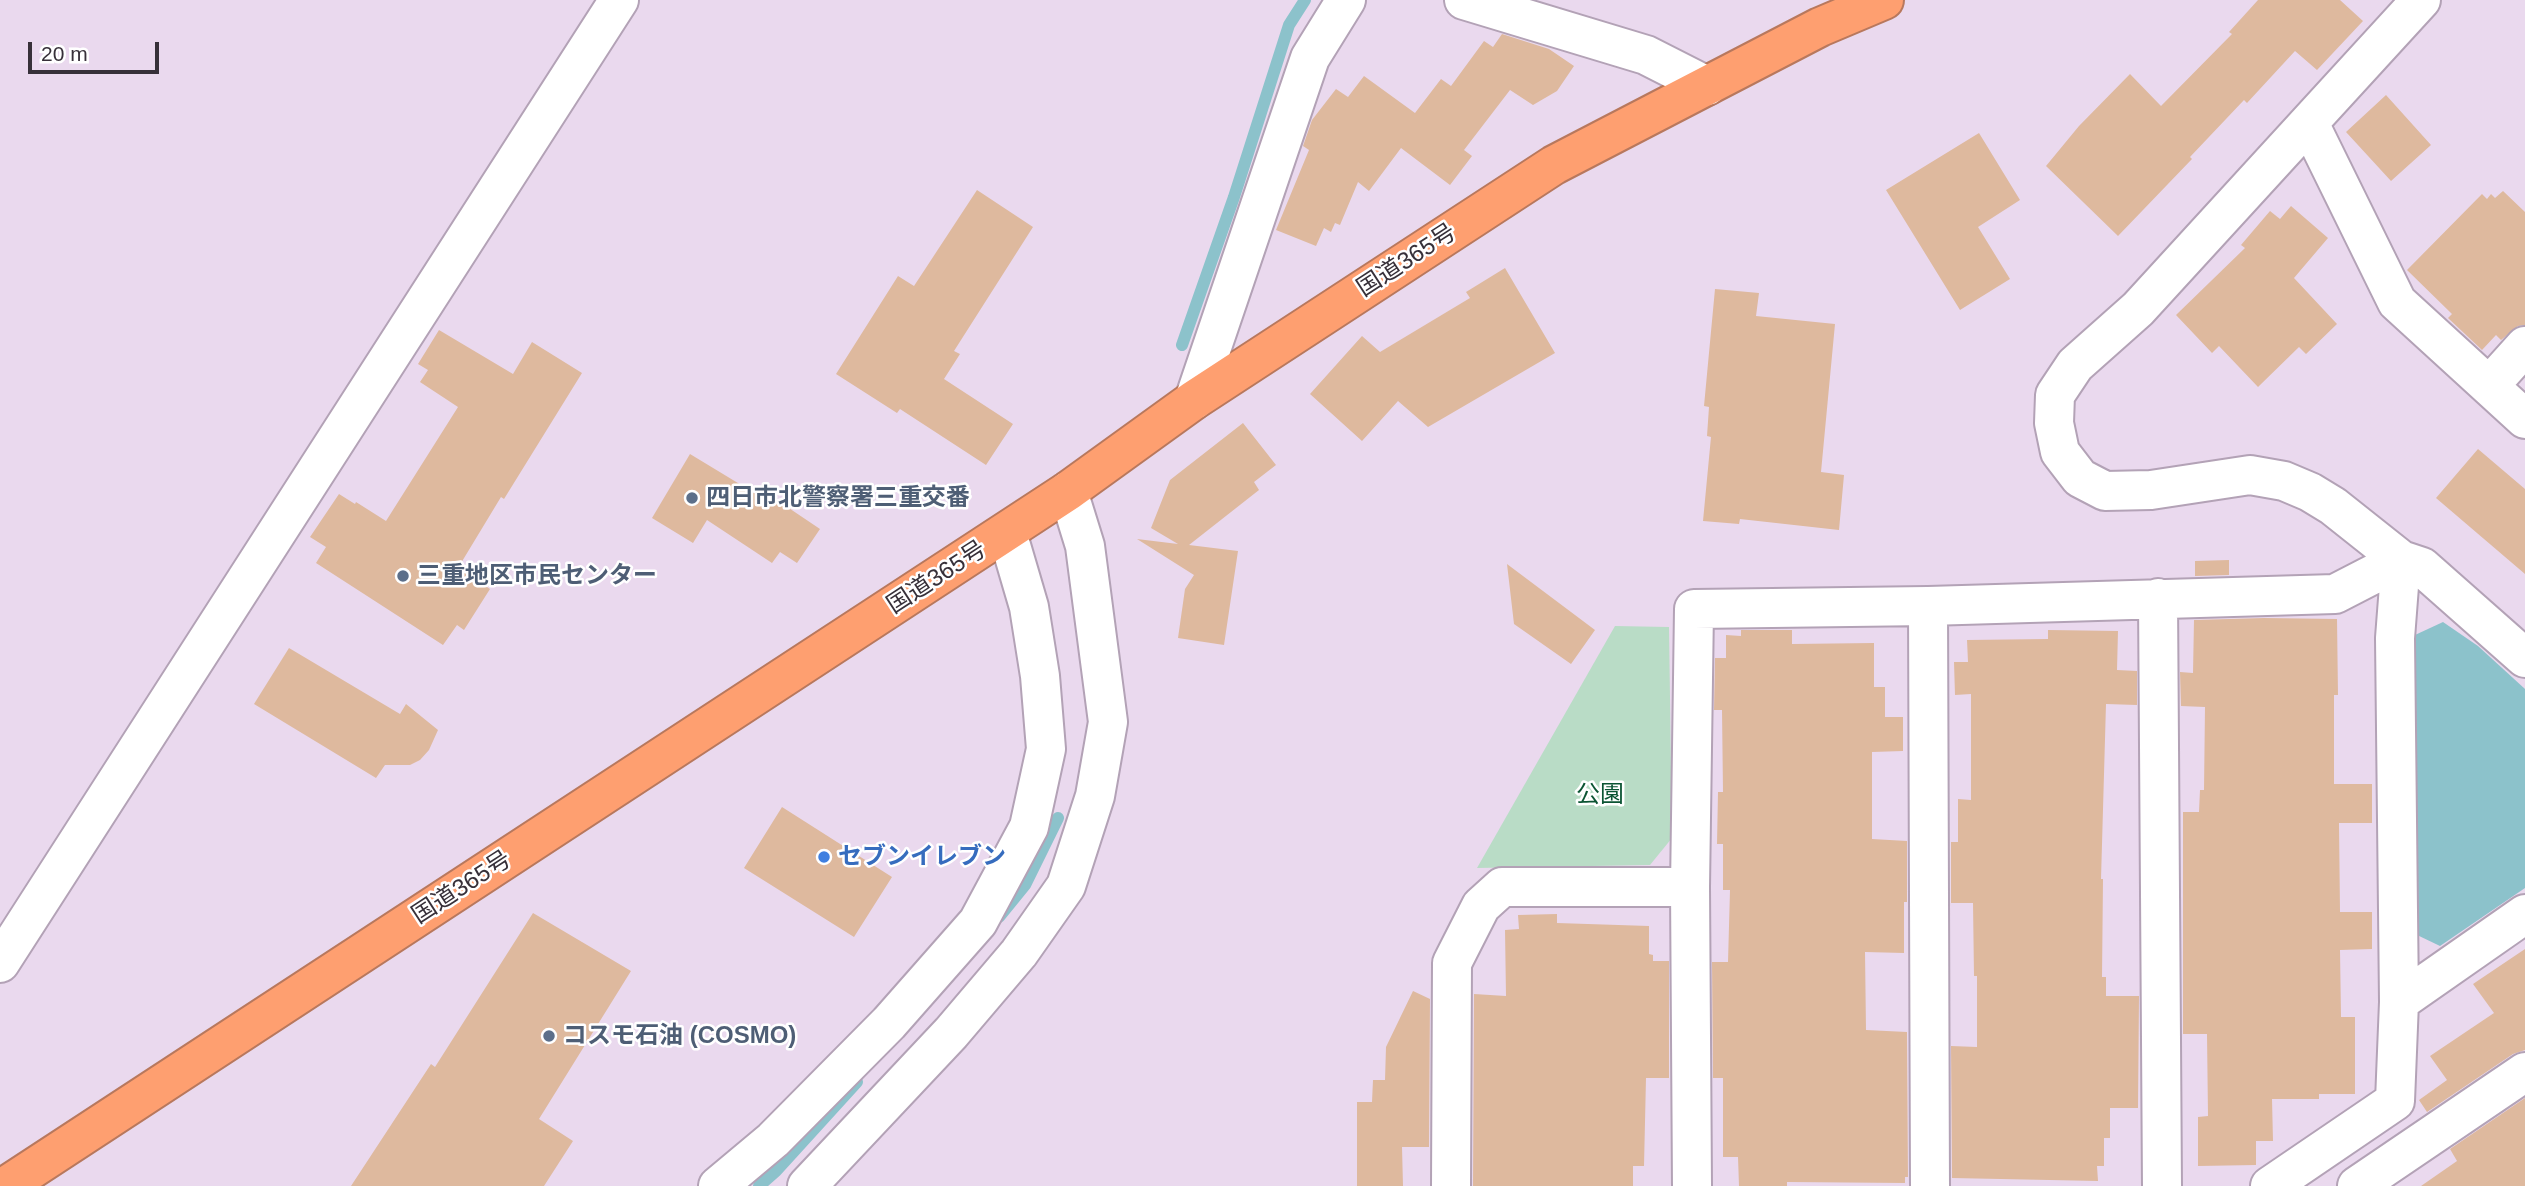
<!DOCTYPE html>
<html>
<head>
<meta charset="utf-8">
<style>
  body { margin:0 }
  #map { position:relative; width:2525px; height:1186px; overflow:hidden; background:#ead9ee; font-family:Helvetica,sans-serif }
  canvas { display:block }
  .scale { position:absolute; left:28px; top:42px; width:131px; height:32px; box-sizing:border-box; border:4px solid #373039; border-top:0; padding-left:9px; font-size:21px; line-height:24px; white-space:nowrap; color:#373039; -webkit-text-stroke:5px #fff; paint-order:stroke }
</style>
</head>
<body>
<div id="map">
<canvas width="2525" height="1186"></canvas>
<div class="scale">20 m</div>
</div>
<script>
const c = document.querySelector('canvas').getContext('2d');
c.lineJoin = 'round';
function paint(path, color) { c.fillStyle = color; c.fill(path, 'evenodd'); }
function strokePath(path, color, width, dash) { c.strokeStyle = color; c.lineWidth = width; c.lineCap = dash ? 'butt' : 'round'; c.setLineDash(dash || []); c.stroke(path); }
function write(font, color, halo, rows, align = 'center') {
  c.font = font + ' Helvetica,"Noto Sans JP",sans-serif'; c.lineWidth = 5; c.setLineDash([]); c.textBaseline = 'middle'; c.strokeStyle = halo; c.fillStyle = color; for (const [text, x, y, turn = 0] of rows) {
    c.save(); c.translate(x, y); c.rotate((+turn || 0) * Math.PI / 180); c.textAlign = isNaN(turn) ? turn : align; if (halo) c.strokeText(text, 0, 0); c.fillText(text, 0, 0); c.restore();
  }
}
const green = new Path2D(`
  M 1615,626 L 1669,627 L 1672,838 L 1650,865 L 1477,868 Z`);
const water = new Path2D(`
  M 2443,622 L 2478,646 L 2525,689 L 2525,888 L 2440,946 L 2415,934 L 2415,635 Z`);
const stream = new Path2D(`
  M 1182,345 L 1234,197 L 1289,25 L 1305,0
  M 999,917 L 1025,885 L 1058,818
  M 759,1186 L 776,1171 L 857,1082`);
const building = new Path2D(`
  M 2258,0 L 2340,0 L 2363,21 L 2317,70 L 2295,51 L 2247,103 L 2244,100 L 2190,157 L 2192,159 L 2118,236 L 2046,166 L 2079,126 L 2130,74 L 2161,106 L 2232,34 L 2229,32 Z
  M 1502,34 L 1549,49 L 1574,66 L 1557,91 L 1533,105 L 1510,90 L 1464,150 L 1472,156 L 1450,185 L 1401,148 L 1369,191 L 1358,182 L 1340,225 L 1335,223 L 1331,232 L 1324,228 L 1316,246 L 1276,230 L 1309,150 L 1303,146 L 1312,120 L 1336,89 L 1348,97 L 1364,76 L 1415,113 L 1441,79 L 1451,86 L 1484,41 L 1493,47 Z
  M 2386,95 L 2431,145 L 2391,181 L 2346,132 Z
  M 1979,133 L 2020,200 L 1978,227 L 2010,279 L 1960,310 L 1886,190 Z
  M 977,190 L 1033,227 L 954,351 L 960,354 L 944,379 L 1013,424 L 986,465 L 900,409 L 897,413 L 836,374 L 898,276 L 914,286 Z
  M 2503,191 L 2525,212 L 2525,325 L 2518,326 L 2501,340 L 2496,335 L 2482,350 L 2448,318 L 2452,314 L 2407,270 L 2482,194 L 2487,199 L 2491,194 L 2495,198 Z
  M 2291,206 L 2328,238 L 2294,278 L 2337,324 L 2306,354 L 2299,347 L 2258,387 L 2219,346 L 2212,353 L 2176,315 L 2245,248 L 2241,245 L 2270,211 L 2280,219 Z
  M 1505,268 L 1555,353 L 1428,427 L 1398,401 L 1362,441 L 1310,394 L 1362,336 L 1380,352 L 1470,298 L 1466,292 Z
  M 1715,289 L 1759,293 L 1756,316 L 1835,324 L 1821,472 L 1844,475 L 1839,530 L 1740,519 L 1739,524 L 1703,521 L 1711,437 L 1707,436 L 1709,407 L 1704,406 Z
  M 439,330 L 513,374 L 532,342 L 582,373 L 504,499 L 501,497 L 458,568 L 490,589 L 464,630 L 457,625 L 443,645 L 316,563 L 326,547 L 310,537 L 339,494 L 355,504 L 356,502 L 386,521 L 458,407 L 420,382 L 428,370 L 418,364 Z
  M 1243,423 L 1276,465 L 1254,482 L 1259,490 L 1189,545 L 1238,551 L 1224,645 L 1178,638 L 1185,589 L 1194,575 L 1137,539 L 1178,544 L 1151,528 L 1170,480 Z
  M 2478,449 L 2525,489 L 2525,574 L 2436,498 Z
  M 690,454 L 761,497 L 765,492 L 820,529 L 797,563 L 780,552 L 772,563 L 707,520 L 693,543 L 652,518 Z
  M 2229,560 L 2229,575 L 2195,576 L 2195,561 Z
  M 1507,564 L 1595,630 L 1571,664 L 1514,624 Z
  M 2264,618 L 2337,619 L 2338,695 L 2334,695 L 2334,784 L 2372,784 L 2372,823 L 2339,823 L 2340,912 L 2372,912 L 2372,949 L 2340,950 L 2341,1017 L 2355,1017 L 2355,1094 L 2319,1094 L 2319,1099 L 2272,1099 L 2273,1141 L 2256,1141 L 2256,1165 L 2198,1166 L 2198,1117 L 2208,1116 L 2207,1034 L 2183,1034 L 2183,812 L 2199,812 L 2200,790 L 2204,790 L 2205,707 L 2181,706 L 2180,672 L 2193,673 L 2194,620 Z
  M 1741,630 L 1792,630 L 1792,644 L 1874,643 L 1874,687 L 1885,687 L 1885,717 L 1903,717 L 1903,751 L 1872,752 L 1872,839 L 1907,841 L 1907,902 L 1904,902 L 1904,953 L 1865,952 L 1866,1030 L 1907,1032 L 1908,1177 L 1905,1177 L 1905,1183 L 1787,1182 L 1787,1186 L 1739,1186 L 1738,1157 L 1723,1157 L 1723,1078 L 1713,1078 L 1712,962 L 1728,962 L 1730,890 L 1723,890 L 1723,844 L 1717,844 L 1718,792 L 1723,792 L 1722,710 L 1714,710 L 1715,658 L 1726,658 L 1726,635 L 1741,636 Z
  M 2048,630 L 2118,631 L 2117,670 L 2137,671 L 2137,705 L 2106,704 L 2101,879 L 2103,879 L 2102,977 L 2106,977 L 2106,996 L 2139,996 L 2138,1108 L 2110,1108 L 2110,1138 L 2104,1138 L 2104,1166 L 2097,1166 L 2098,1181 L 1952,1178 L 1951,1046 L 1977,1047 L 1977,976 L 1974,976 L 1973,903 L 1951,903 L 1951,842 L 1958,842 L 1958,799 L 1971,800 L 1971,694 L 1955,695 L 1954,662 L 1968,662 L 1967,640 L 2048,639 Z
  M 289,648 L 400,714 L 406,704 L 438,730 L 429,750 L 420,760 L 410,765 L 385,765 L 376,778 L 254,704 Z
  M 782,807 L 892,877 L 854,937 L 744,868 Z
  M 533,913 L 631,971 L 539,1119 L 573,1141 L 544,1186 L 351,1186 L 431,1064 L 435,1067 Z
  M 1557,914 L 1557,923 L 1649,926 L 1649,954 L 1653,955 L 1653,961 L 1669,961 L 1669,1078 L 1646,1078 L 1644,1166 L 1633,1166 L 1633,1186 L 1473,1186 L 1474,994 L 1506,996 L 1505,930 L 1519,929 L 1518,915 Z
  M 2525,949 L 2525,1050 L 2513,1054 L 2427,1112 L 2419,1100 L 2447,1080 L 2430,1056 L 2494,1013 L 2473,984 Z
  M 1413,991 L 1430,999 L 1429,1147 L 1402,1147 L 1403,1186 L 1357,1186 L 1357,1102 L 1372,1102 L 1373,1080 L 1385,1080 L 1386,1047 Z
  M 2525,1098 L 2525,1186 L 2421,1186 L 2457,1161 L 2450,1149 Z`);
const street = new Path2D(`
  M 1464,0 L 1646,55 L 1707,86
  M 2421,0 L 2138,309 L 2075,365 L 2055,395 L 2054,423 L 2060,452 L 2080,478 L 2105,491 L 2151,490 L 2250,475 L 2284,481 L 2310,492 L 2333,506 L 2401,560 L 2422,567 L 2525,658
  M 2309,123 L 2397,302 L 2525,419
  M 2489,386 L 2525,346
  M 1194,400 L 1310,58 L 1346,0
  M 2158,598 L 2162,1186
  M 1928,606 L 1930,1186
  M 1690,887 L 1692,1186
  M 0,963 L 619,0
  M 2399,1002 L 2395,638 L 2401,560
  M 718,1186 L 773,1140 L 889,1023 L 978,922 L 1029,827 L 1046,749 L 1040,676 L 1029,607 L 1007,532
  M 807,1186 L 951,1033 L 1019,953 L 1066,886 L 1095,796 L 1108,722 L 1085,546 L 1068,491
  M 1451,1186 L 1452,963 L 1481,906 L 1502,887 L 1690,887 L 1694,609 L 1928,606 L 2335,594 L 2401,560
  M 2270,1186 L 2395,1101 L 2399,1002 L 2525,914
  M 2357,1186 L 2525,1072`);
const highway = new Path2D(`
  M 6,1186 L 1068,491 L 1194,400 L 1554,165 L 1820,27 L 1884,0`);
const markers = [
  [692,498,7,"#5c6f8a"],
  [403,576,7,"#5c6f8a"],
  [824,857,7,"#3f7fe0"],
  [549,1036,7,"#5c6f8a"]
];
const streetNames = [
  ["国道365号",1407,261,-33],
  ["国道365号",937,578,-33],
  ["国道365号",462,888,-33]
];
const serviceNames = [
  ["四日市北警察署三重交番",706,498],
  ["三重地区市民センター",417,576],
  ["コスモ石油 (COSMO)",563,1036]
];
const parkNames = [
  ["公園",1600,795]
];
const shopNames = [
  ["セブンイレブン",838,857]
];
paint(green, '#b9dcc6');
paint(water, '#8cc2cb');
strokePath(stream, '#8cc2cb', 12);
paint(building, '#deb99e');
strokePath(street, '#b3a2b6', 42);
strokePath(highway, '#b8785d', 42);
strokePath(street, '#fff', 38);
strokePath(highway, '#fe9f70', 38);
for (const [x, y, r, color] of markers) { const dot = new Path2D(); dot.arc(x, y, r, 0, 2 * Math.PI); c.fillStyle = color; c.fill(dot); strokePath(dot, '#fff', 2.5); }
write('24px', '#373039', '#fff', streetNames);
write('bold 24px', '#4e5e75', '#fff', serviceNames, 'left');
write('24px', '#0b5433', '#fff', parkNames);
write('bold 24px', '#366cbe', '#fff', shopNames, 'left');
</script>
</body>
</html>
